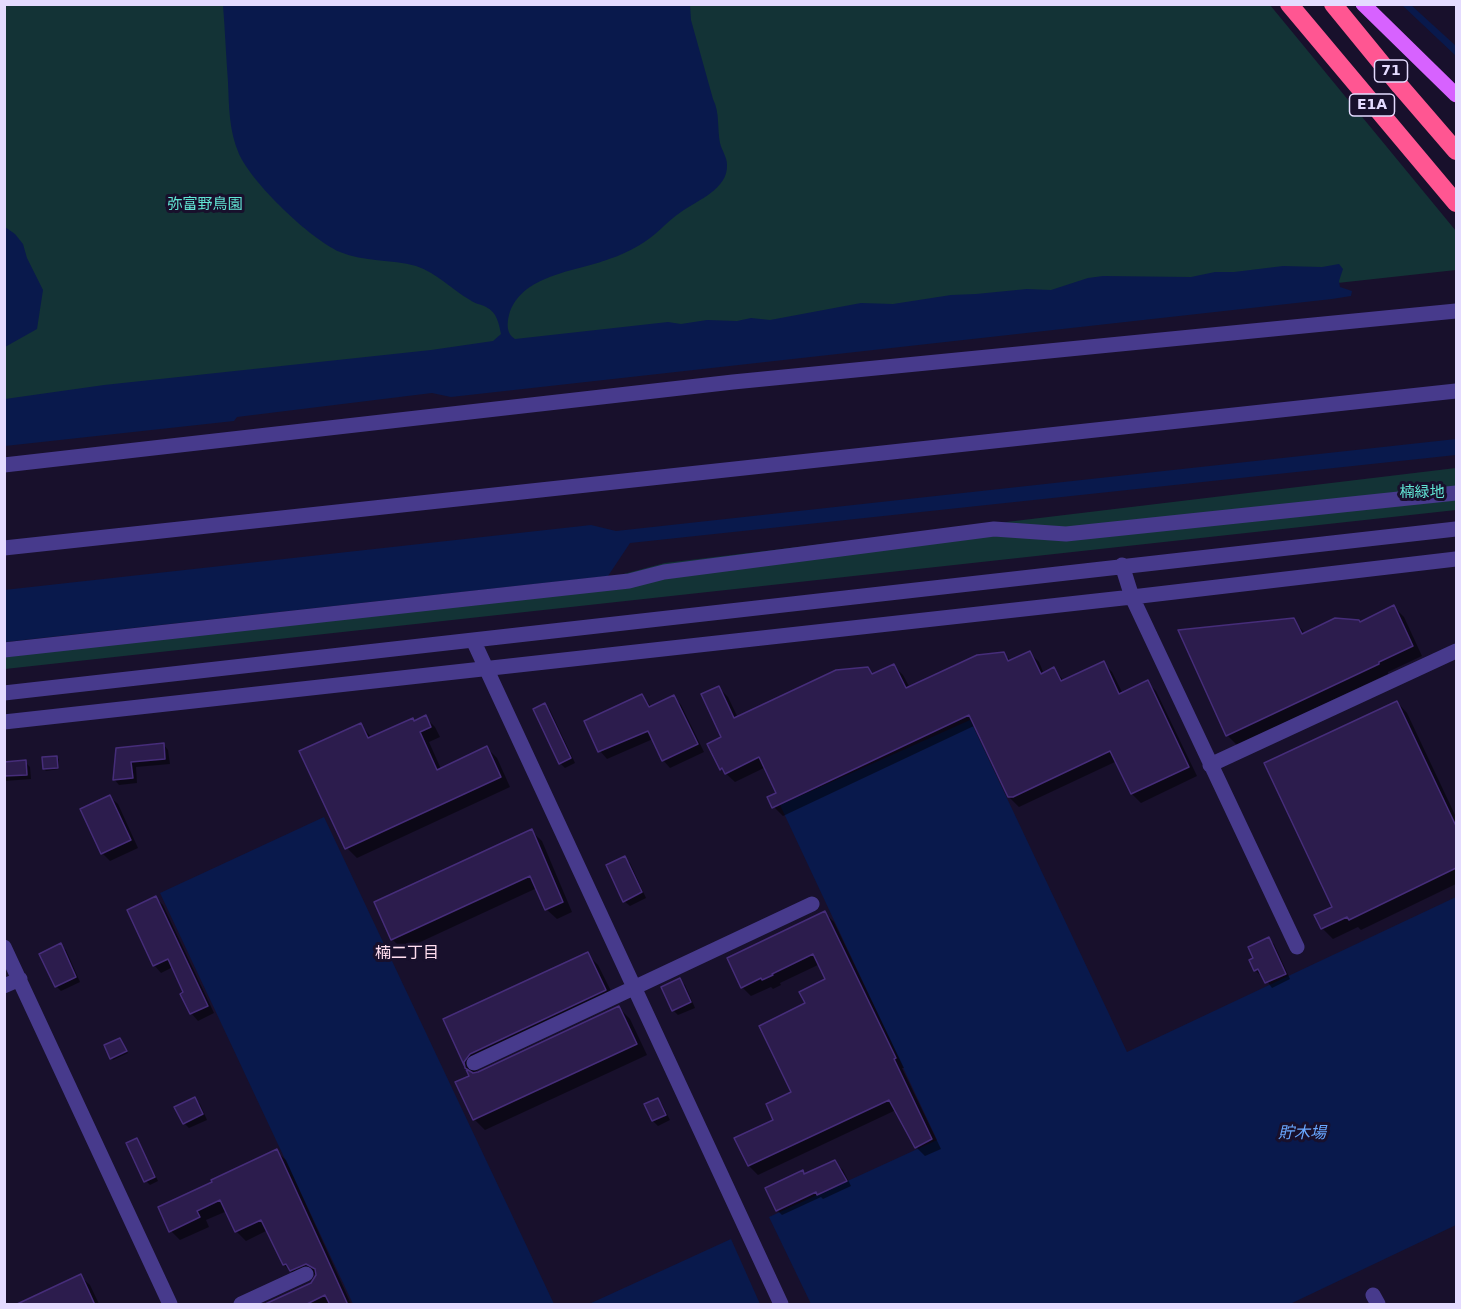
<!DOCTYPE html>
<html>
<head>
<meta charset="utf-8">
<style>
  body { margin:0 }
  #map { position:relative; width:1461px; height:1309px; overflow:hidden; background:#18102c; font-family:"DejaVu Sans",sans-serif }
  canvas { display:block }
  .frame { position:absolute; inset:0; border:6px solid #e4dbff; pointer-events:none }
</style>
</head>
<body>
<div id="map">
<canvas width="1461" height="1309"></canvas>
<div class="frame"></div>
</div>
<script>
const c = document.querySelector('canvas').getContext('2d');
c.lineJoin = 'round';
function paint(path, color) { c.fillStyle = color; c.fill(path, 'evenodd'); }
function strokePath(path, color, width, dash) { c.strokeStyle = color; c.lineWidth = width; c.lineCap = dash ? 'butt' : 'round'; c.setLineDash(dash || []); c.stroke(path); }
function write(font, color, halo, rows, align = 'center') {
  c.font = font + ' "DejaVu Sans","Noto Sans JP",sans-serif'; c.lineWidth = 6; c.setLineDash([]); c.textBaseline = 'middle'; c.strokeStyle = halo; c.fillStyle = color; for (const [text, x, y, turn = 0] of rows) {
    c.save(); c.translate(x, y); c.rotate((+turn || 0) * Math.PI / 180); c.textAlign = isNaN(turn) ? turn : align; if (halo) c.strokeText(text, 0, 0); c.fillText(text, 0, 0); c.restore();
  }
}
const green = new Path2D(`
  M 5,5 L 1270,5 L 1456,231 L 1456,270 L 5,429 Z
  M 1456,468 L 1456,510 L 5,669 L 4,646 L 620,575 L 665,563 Z`);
const water = new Path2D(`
  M 223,5 L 690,5 L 691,20 L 713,99 C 720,113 717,128 720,143 C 722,151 727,157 727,165 C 728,189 698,200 681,212 C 666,222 655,237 638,246 C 629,251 619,256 609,259 C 576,272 521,274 509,315 C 507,323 506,334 515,339 L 668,322 L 681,324 L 707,320 L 737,321 L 751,318 L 770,320 L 861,303 L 893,304 L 951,295 L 976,294 L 1027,289 L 1051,290 L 1088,278 L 1103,276 L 1191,277 L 1215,272 L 1234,272 L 1283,266 L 1322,267 L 1339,264 L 1343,269 L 1339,281 L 1340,287 L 1352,291 L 1351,296 L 1332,299 L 451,397 L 432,393 L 237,417 L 234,421 L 5,446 L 5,399 L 104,385 L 431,350 L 493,341 L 501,334 C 499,324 497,312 486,307 C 481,304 475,304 470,300 C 451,289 437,273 416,266 C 391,259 364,262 340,252 C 310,239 252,183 239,154 C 229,131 229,107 228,82 C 226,56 225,30 223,5 Z
  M 1402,5 L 1411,5 L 1456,46 L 1456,56 Z
  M 5,227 L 15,234 L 23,244 L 27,258 L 43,290 L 37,329 L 5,347 Z
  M 1456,439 L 1456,455 L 630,543 L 608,576 L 5,642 L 4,590 L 591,525 L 616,531 Z
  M 970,720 L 1127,1052 L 1456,897 L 1456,1225 L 1290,1304 L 811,1304 L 769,1217 L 937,1140 L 780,805 Z
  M 324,817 L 554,1304 L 353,1304 L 160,893 Z
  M 731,1239 L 760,1304 L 589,1304 Z`);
const shadow = new Path2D(`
  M 1394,607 L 1404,617 L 1422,656 L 1388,672 L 1388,674 L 1237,745 L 1227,735 L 1180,631 L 1293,620 L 1305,633 L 1360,623 Z
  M 1003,653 L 1011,661 L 1030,653 L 1039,662 L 1044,674 L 1054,669 L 1064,681 L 1103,663 L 1112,672 L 1123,694 L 1147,682 L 1156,691 L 1197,776 L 1141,803 L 1132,794 L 1117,761 L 1019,807 L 1010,798 L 976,725 L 783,816 L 774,807 L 778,794 L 766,767 L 735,782 L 721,769 L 723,738 L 719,688 L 728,697 L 738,718 L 868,669 L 874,675 L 894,666 L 903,675 L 910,688 Z
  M 642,695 L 652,708 L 674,697 L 681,705 L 704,752 L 670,768 L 663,760 L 653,739 L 607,759 L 600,751 Z
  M 1397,702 L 1407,713 L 1456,817 L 1456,884 L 1361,930 L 1358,927 L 1333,939 L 1322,928 L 1334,907 Z
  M 545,705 L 550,710 L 575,763 L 565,768 L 560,763 Z
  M 425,717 L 435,727 L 440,737 L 429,742 L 441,769 L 487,748 L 497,758 L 510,787 L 357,858 L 347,848 L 301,752 L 360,724 L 372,738 L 413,719 L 415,722 Z
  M 163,744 L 168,750 L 170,764 L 136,767 L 137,783 L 119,785 L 114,779 L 117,750 Z
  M 56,757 L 59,759 L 59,769 L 46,771 L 44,769 Z
  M 25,762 L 30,767 L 31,779 L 5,781 L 4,764 Z
  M 110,797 L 118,804 L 138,848 L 110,861 L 102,853 Z
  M 531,831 L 542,841 L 572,912 L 557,919 L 546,909 L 537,888 L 403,950 L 392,939 Z
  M 625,858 L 630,863 L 646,898 L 630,906 L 624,901 Z
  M 156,898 L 163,905 L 214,1013 L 198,1021 L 191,1013 L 185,993 L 173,967 L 161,973 L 154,965 L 129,911 Z
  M 825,913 L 834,922 L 904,1068 L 902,1068 L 941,1149 L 925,1156 L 916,1147 L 896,1110 L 758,1175 L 749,1166 L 793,1093 L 807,1004 L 827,980 L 820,964 L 780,983 L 781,985 L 773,989 L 771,987 L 751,996 L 742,987 Z
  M 1268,939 L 1274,944 L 1290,979 L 1272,988 L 1262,974 L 1260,975 L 1255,970 Z
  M 60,945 L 66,950 L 80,982 L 61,991 L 56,986 Z
  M 587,954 L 598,965 L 616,1001 L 481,1065 L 474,1074 L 619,1008 L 630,1019 L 647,1055 L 485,1130 L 474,1119 L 471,1077 L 445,1020 Z
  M 680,980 L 685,985 L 695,1008 L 678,1015 L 673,1010 Z
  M 121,1042 L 128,1053 L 113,1060 L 111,1058 Z
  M 195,1099 L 200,1104 L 207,1120 L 189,1128 L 184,1123 Z
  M 657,1099 L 662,1104 L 670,1120 L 658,1126 L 653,1121 Z
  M 136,1140 L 140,1144 L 158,1181 L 150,1185 L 146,1181 Z
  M 276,1151 L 286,1160 L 351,1304 L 272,1304 L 311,1284 L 318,1273 L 300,1280 L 284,1265 L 268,1230 L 246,1241 L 236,1231 L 227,1211 L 206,1220 L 209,1227 L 180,1240 L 171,1231 Z
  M 834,1162 L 843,1170 L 851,1186 L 823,1199 L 821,1197 L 782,1215 L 777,1210 L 802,1172 L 805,1175 Z
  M 80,1276 L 90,1285 L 99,1304 L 19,1304 Z`);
const building = new Path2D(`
  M 1394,605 L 1413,646 L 1379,662 L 1379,664 L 1226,736 L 1178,630 L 1294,618 L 1302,634 L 1335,618 L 1359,620 L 1360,622 Z
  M 1030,651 L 1041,674 L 1054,667 L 1061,681 L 1104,661 L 1119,694 L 1148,680 L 1189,767 L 1131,794 L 1110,751 L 1013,797 L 1008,797 L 969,715 L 772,808 L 767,797 L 776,793 L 759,757 L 725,774 L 722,768 L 720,770 L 707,744 L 721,737 L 701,694 L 719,686 L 734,718 L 836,670 L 868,667 L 872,674 L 894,664 L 906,688 L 977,655 L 1004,652 L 1008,661 Z
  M 642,694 L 649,707 L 674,695 L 698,744 L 662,761 L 648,731 L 598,752 L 584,721 Z
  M 1397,701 L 1456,826 L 1456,868 L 1349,920 L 1347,917 L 1321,929 L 1314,915 L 1332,907 L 1264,763 Z
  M 545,703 L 571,758 L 559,764 L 533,709 Z
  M 426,715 L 431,727 L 420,732 L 437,770 L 487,746 L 501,777 L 345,849 L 299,751 L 361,723 L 368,738 L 413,718 L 414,721 Z
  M 164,743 L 165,759 L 131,762 L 133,778 L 113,780 L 116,748 Z
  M 57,756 L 58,768 L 43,769 L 42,757 Z
  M 26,760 L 27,775 L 4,776 L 4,762 Z
  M 110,795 L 131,840 L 101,854 L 80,809 Z
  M 532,829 L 563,902 L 545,910 L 530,876 L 391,940 L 374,902 Z
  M 625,856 L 642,892 L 623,902 L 606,865 Z
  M 156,896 L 208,1006 L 190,1014 L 180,994 L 183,992 L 168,959 L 153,966 L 127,910 Z
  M 825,911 L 896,1058 L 894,1059 L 932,1139 L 915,1148 L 889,1100 L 748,1166 L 734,1138 L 773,1120 L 766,1104 L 791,1092 L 759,1026 L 805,1003 L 799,992 L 825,979 L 813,954 L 772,974 L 773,975 L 762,980 L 761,978 L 741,988 L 727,958 Z
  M 1269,937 L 1286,974 L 1265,983 L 1258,969 L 1254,971 L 1249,960 L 1253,958 L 1248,947 Z
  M 61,943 L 76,977 L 55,987 L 39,954 Z
  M 588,952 L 606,990 L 470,1054 L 464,1062 L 465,1068 L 473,1073 L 478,1072 L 619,1006 L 637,1044 L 473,1120 L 455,1082 L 469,1076 L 443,1019 Z
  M 680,978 L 691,1002 L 672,1011 L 661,987 Z
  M 120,1038 L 127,1051 L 110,1059 L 104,1045 Z
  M 195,1097 L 203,1114 L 183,1124 L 174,1107 Z
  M 658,1098 L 666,1115 L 652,1121 L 644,1104 Z
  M 137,1138 L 155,1177 L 144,1182 L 126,1143 Z
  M 277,1149 L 325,1254 L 348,1305 L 330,1305 L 325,1295 L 305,1305 L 263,1305 L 311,1283 L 316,1275 L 315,1269 L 306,1264 L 290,1271 L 286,1264 L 283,1265 L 261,1220 L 235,1232 L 220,1200 L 197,1211 L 200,1217 L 169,1232 L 158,1207 L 212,1182 L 211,1180 Z
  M 835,1160 L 847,1181 L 817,1195 L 816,1192 L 776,1211 L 765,1188 L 803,1170 L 804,1174 Z
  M 81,1274 L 95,1305 L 15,1305 Z`);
const minor = new Path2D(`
  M 4,465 L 733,382 L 1456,311
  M 4,548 L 1456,391
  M 1122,565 L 1132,597 L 1297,947
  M 473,640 L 781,1304
  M 4,650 L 629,581 L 664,572 L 994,529 L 1066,534 L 1456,493
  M 4,693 L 1456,529
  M 4,722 L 1132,597 L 1456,559
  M 1210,765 L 1456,651
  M 4,947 L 170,1304
  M 4,986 L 20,979
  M 474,1063 L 812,904
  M 1373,1295 L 1378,1304
  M 241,1304 L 306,1274`);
const major = new Path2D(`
  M 1363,4 L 1456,95`);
const highway = new Path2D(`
  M 1289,4 L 1456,203`);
const highwayBridge = new Path2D(`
  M 1333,4 L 1400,86 L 1456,151`);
const shields = [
  [1391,71,33],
  [1372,105,45]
];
const shieldNames = [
  ["71",1391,71],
  ["E1A",1372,105]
];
const parkNames = [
  ["弥富野鳥園",205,205],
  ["楠緑地",1422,493]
];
const neighbourhoodNames = [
  ["楠二丁目",407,954]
];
const waterNames = [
  ["貯木場",1302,1134]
];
paint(green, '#133336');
paint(water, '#09194c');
paint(shadow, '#0007');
paint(building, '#2c1c4d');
strokePath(building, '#462d7a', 1.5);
strokePath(minor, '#473a8c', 15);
strokePath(major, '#d762ff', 15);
strokePath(highway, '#ff5692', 18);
strokePath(highwayBridge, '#ff5692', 18);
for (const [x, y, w] of shields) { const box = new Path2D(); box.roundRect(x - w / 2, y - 11, w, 22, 4.5); c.fillStyle = '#18102c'; c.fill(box); strokePath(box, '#e4dbff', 1.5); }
write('bold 14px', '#e4dbff', null, shieldNames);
write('15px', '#61e5d4', '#18102c', parkNames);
write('16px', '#ffddef', '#18102c', neighbourhoodNames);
write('italic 16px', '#69a7ff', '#18102c', waterNames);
</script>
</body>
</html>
